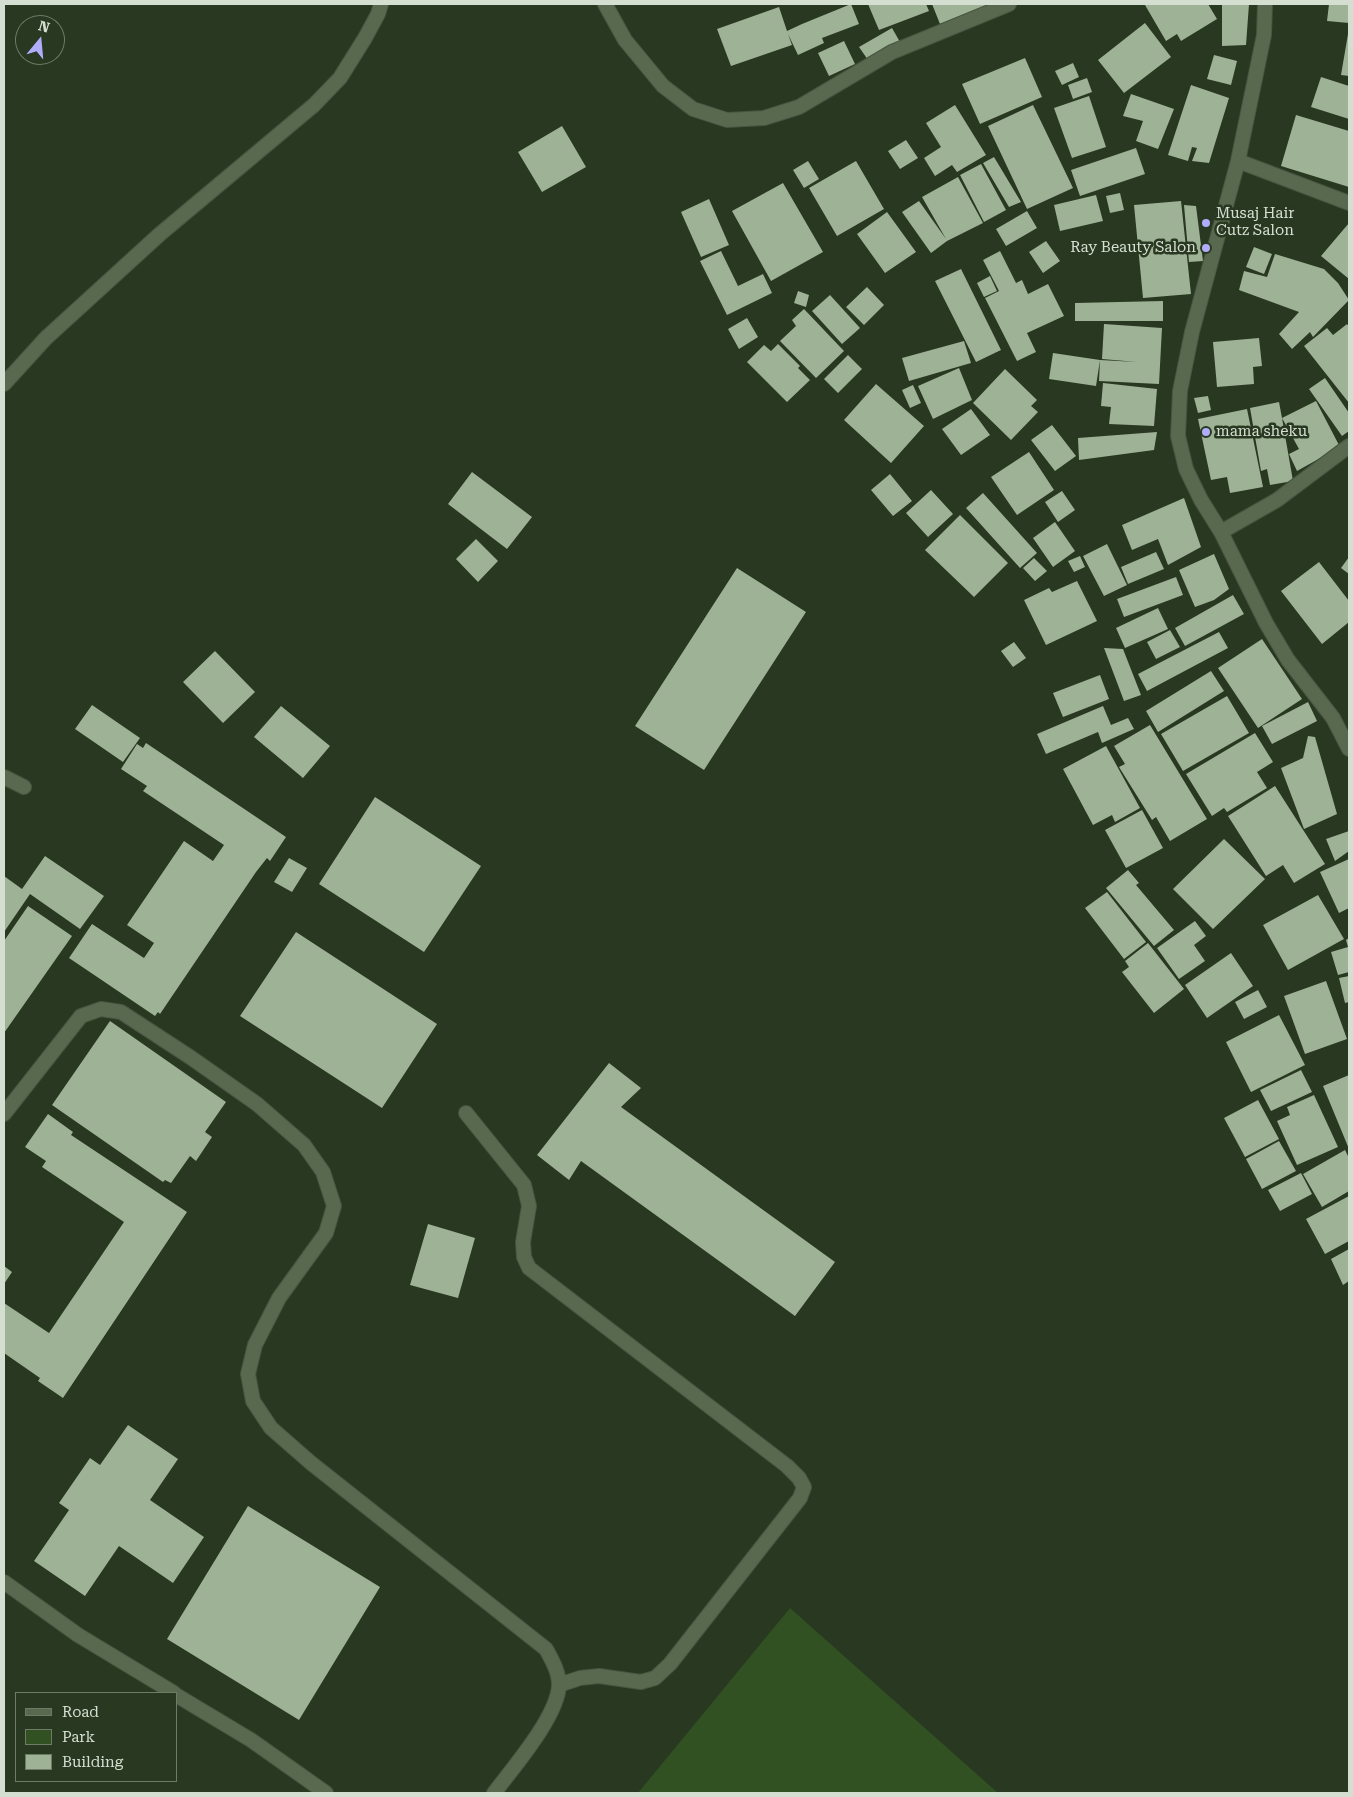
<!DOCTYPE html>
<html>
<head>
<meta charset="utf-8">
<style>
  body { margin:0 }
  #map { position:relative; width:1353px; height:1797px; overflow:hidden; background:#283821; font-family:"Roboto Serif",serif }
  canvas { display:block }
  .frame { position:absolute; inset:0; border:5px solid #d5dfd1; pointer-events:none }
  .legend { position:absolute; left:15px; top:1692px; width:162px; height:90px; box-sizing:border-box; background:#283821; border:1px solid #6d7b67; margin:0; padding:6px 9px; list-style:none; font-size:15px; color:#d5dfd1 }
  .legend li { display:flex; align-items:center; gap:10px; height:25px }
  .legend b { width:25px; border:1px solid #6d7b67 }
  .north { position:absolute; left:15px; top:15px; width:50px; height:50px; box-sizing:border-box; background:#283821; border:1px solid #6d7b67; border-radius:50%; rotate:17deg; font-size:14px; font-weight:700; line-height:20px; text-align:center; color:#d5dfd1 }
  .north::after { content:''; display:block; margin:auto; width:18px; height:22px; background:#b1adfa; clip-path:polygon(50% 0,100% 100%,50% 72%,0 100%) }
</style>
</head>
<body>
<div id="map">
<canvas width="1353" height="1797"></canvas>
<div class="frame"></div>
<ul class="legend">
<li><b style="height:6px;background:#586950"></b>Road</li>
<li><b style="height:14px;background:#325123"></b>Park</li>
<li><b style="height:14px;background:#9eb296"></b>Building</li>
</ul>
<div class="north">N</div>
</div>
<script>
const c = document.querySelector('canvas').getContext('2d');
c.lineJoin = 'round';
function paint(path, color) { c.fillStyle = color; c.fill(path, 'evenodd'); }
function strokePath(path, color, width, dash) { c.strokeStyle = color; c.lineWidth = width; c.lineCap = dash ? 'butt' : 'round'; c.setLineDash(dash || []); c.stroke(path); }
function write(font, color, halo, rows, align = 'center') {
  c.font = font + ' "Roboto Serif",serif'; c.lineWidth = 5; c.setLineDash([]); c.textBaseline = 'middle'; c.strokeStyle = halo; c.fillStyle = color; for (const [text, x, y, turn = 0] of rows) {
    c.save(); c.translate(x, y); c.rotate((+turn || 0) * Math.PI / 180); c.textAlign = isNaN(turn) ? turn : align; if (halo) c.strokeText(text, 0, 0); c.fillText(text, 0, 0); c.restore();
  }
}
const green = new Path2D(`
  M 790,1608 L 998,1793 L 638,1793 Z`);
const building = new Path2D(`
  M 851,4 L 859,24 L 822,38 L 824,43 L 798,55 L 788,34 L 792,45 L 731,66 L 717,29 L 779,7 L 787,31 L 802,24 Z
  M 868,4 L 926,4 L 929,11 L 879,30 Z
  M 932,4 L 990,4 L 940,24 Z
  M 1147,4 L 1208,4 L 1217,19 L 1181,41 L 1177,34 L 1166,41 L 1145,5 Z
  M 1222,4 L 1249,4 L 1246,45 L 1222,46 Z
  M 1329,4 L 1349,4 L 1349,23 L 1327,21 Z
  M 1145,23 L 1171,57 L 1124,93 L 1098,60 Z
  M 892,28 L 900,42 L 868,60 L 859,47 Z
  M 1348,34 L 1349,35 L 1349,76 L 1341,75 Z
  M 844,41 L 855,64 L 829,76 L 818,53 Z
  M 1214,55 L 1237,61 L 1231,85 L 1207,79 Z
  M 1025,58 L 1042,97 L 980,124 L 962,84 Z
  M 1073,63 L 1079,77 L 1062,85 L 1055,71 Z
  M 1321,77 L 1349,86 L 1349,119 L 1311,107 Z
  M 1087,78 L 1092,92 L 1073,99 L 1068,85 Z
  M 1191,85 L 1229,98 L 1209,163 L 1192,161 L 1197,148 L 1192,147 L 1188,161 L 1168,155 Z
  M 1131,94 L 1174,109 L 1158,149 L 1136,141 L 1143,121 L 1123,116 Z
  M 1089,96 L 1106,147 L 1072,158 L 1054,108 Z
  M 955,105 L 986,155 L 957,172 L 952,165 L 935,176 L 924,158 L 941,147 L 926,123 Z
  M 1033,105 L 1073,188 L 1027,209 L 988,126 Z
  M 1296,115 L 1349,131 L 1349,187 L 1281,166 Z
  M 562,126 L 586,167 L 542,192 L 518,152 Z
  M 906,140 L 918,158 L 900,169 L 888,151 Z
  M 1136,148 L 1145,174 L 1080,196 L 1071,170 Z
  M 994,157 L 1021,202 L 1009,207 L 983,163 Z
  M 808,161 L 819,179 L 804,188 L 793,170 Z
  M 856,161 L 884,209 L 837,236 L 809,188 Z
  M 981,164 L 1006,210 L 984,222 L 960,175 Z
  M 958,177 L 983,223 L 947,241 L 931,253 L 902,212 L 919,201 L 946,239 L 922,197 Z
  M 783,183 L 823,252 L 771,281 L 732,211 Z
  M 1120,193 L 1124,210 L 1110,213 L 1106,196 Z
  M 1096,195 L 1103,221 L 1060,231 L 1054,205 Z
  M 709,199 L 729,245 L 701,257 L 681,212 Z
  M 1181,201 L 1191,294 L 1143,298 L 1134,205 Z
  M 1184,205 L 1196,206 L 1203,261 L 1189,262 Z
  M 1027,211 L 1037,228 L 1006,246 L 996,229 Z
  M 887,212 L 916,252 L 885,273 L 857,234 Z
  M 1349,223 L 1349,279 L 1321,256 Z
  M 1046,241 L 1060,261 L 1043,273 L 1029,252 Z
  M 1254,247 L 1272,254 L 1264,274 L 1246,267 Z
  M 721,251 L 738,286 L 763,274 L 772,293 L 727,315 L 700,261 Z
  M 1000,251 L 1016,283 L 1022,280 L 1028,294 L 1048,284 L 1064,316 L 1027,333 L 1036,352 L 1017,361 L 985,298 L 999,291 L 983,260 Z
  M 1275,254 L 1324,269 L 1338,283 L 1349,300 L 1313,337 L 1310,332 L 1292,349 L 1279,334 L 1299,312 L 1239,290 L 1244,271 L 1267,277 Z
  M 961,269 L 1001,350 L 976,362 L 935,281 Z
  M 990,276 L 997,291 L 984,297 L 977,283 Z
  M 867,287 L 884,305 L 864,325 L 846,307 Z
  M 798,291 L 809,295 L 806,307 L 794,303 Z
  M 830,295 L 860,328 L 842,344 L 812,311 Z
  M 1163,301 L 1163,321 L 1075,321 L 1075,303 Z
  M 804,309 L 844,351 L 816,378 L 780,341 L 796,326 L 792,320 Z
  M 747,318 L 758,337 L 739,349 L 728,329 Z
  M 1104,324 L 1162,328 L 1159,384 L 1099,381 L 1100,360 L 1137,362 L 1102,359 Z
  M 1347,324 L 1349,327 L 1349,403 L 1304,346 L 1327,328 L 1333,335 Z
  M 1259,338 L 1262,366 L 1253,367 L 1254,384 L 1217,387 L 1213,342 Z
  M 964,341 L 971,363 L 909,381 L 902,358 Z
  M 778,344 L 800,366 L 798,368 L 810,380 L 787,402 L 747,362 L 764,345 L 771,351 Z
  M 1053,353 L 1100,360 L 1096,386 L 1049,379 Z
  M 848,355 L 862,369 L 838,393 L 824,379 Z
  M 959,368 L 972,400 L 933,419 L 918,386 Z
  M 1005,369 L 1037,400 L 1031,406 L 1038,412 L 1011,440 L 973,403 Z
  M 1325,378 L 1349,413 L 1349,431 L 1342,436 L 1309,389 Z
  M 1103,383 L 1157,389 L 1154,426 L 1109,424 L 1111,407 L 1101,406 Z
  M 876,384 L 924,426 L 891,463 L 844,420 Z
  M 913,385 L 921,403 L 910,408 L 902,390 Z
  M 1208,396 L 1211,410 L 1198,413 L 1194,398 Z
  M 1316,401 L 1340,447 L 1297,471 L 1289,454 L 1299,449 L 1282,418 L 1293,481 L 1270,485 L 1267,469 L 1261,471 L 1250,408 L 1279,402 L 1282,418 Z
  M 971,409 L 990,435 L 961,455 L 942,429 Z
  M 1247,409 L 1263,487 L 1230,493 L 1227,477 L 1211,480 L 1198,419 Z
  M 1052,425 L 1076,456 L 1055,471 L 1031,440 Z
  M 1157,432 L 1154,450 L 1079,460 L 1078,438 Z
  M 1029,452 L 1054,490 L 1017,515 L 991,477 Z
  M 472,472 L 532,517 L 507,549 L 448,504 Z
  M 890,474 L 912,501 L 893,516 L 871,490 Z
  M 931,490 L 953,514 L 928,537 L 906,513 Z
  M 1062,491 L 1075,510 L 1058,522 L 1045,502 Z
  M 983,493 L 1037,553 L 1020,568 L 966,508 Z
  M 1184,498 L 1201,547 L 1168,565 L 1158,539 L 1132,550 L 1122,525 Z
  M 960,515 L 1008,563 L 974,597 L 925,550 Z
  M 1055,522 L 1075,551 L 1053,567 L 1033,538 Z
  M 476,539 L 498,561 L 478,582 L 456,559 Z
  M 1107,544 L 1127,585 L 1104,596 L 1083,556 Z
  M 1156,552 L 1164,569 L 1128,584 L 1121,567 Z
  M 1214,554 L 1229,589 L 1214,600 L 1195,607 L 1179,570 Z
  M 1080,556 L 1085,567 L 1074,572 L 1068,561 Z
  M 1349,557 L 1349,574 L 1341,568 Z
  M 1034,558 L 1047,571 L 1035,581 L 1023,568 Z
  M 1319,562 L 1349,601 L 1349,622 L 1322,644 L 1281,591 Z
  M 737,568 L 806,612 L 704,770 L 635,726 Z
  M 1176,577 L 1183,595 L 1124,617 L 1117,599 Z
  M 1077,581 L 1097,621 L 1046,645 L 1024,600 L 1049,588 L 1052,592 Z
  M 1233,595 L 1244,614 L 1185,646 L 1175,628 Z
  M 1158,608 L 1168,629 L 1125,648 L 1116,628 Z
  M 1170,630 L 1180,647 L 1156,659 L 1147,642 Z
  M 1219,632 L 1228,648 L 1147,691 L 1138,674 Z
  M 1262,639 L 1302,699 L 1258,728 L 1218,668 Z
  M 1014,642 L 1026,658 L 1013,667 L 1001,651 Z
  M 1104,648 L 1123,649 L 1141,695 L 1124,701 Z
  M 215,651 L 255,692 L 223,723 L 183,682 Z
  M 1211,671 L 1224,691 L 1158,732 L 1146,711 Z
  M 1100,675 L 1109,699 L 1063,717 L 1053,693 Z
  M 1227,696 L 1249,733 L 1183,771 L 1161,734 Z
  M 1308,702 L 1317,721 L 1272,744 L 1262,726 Z
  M 92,705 L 140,738 L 123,762 L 75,729 Z
  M 281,706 L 330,746 L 303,778 L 254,737 Z
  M 1103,706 L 1111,725 L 1128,718 L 1134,729 L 1102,743 L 1098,732 L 1046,754 L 1037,734 Z
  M 1150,725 L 1207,819 L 1170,841 L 1156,817 L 1152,820 L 1119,767 L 1125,764 L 1114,746 Z
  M 1255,733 L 1273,762 L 1257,772 L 1267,788 L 1227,812 L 1224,808 L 1212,816 L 1186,774 Z
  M 1308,736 L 1315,737 L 1337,814 L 1304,829 L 1281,768 L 1303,758 Z
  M 146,743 L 286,837 L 270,861 L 267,858 L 256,872 L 160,1014 L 158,1012 L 155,1016 L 69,958 L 92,924 L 144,958 L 154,943 L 127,925 L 184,841 L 213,861 L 224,845 L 143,791 L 147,786 L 121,769 L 137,744 L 143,748 Z
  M 1106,746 L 1140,808 L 1115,822 L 1112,815 L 1093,825 L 1063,769 Z
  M 1275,786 L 1325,864 L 1294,883 L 1283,865 L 1266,876 L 1228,816 Z
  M 375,797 L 481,866 L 424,952 L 319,884 Z
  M 1142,810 L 1163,848 L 1126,868 L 1105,830 Z
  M 1349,831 L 1349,851 L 1335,861 L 1326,839 Z
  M 1224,839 L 1265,879 L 1213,929 L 1173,889 Z
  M 45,856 L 104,896 L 80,929 L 30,894 L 4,932 L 4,876 L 22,889 Z
  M 289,858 L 307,868 L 292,892 L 274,882 Z
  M 1349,859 L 1349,908 L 1339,913 L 1320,872 Z
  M 1128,870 L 1139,883 L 1136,885 L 1174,930 L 1154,946 L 1106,888 Z
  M 1107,892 L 1146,942 L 1124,959 L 1085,908 Z
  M 1318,895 L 1344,939 L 1288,970 L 1263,925 Z
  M 28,906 L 72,936 L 4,1033 L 4,941 Z
  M 1195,921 L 1206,936 L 1194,945 L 1205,961 L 1179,979 L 1157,948 Z
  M 296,932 L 437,1024 L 382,1108 L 240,1016 Z
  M 1349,938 L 1349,972 L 1338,975 L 1331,952 L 1348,947 L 1346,940 Z
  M 1148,943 L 1184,989 L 1154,1013 L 1122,972 L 1129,967 L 1125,961 Z
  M 1231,953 L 1253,986 L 1207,1018 L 1185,985 Z
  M 1349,976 L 1349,1002 L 1345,1003 L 1339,978 Z
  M 1326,981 L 1347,1039 L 1305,1054 L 1284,996 Z
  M 1258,990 L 1267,1007 L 1244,1019 L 1235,1002 Z
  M 1279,1015 L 1305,1065 L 1251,1092 L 1226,1042 Z
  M 110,1021 L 226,1102 L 205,1132 L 212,1137 L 196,1161 L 190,1156 L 171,1183 L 165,1180 L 163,1182 L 52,1105 Z
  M 609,1063 L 641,1088 L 621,1107 L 835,1262 L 795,1316 L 581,1161 L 569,1180 L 537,1155 Z
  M 1301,1070 L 1312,1092 L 1271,1111 L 1260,1090 Z
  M 1349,1075 L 1349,1149 L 1323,1086 Z
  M 1314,1095 L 1338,1147 L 1297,1165 L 1277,1121 L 1290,1115 L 1287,1107 Z
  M 1258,1100 L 1279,1139 L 1245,1157 L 1224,1118 Z
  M 48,1114 L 73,1132 L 71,1135 L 187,1212 L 63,1398 L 38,1381 L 40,1378 L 4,1353 L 4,1303 L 49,1333 L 124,1222 L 42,1167 L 46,1161 L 25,1147 Z
  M 1279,1141 L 1296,1171 L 1262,1189 L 1246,1159 Z
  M 1345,1150 L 1349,1158 L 1349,1191 L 1322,1207 L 1303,1174 Z
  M 1301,1173 L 1312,1194 L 1280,1211 L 1268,1190 Z
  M 1349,1196 L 1349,1241 L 1325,1254 L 1306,1219 Z
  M 428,1224 L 475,1238 L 458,1298 L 410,1285 Z
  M 1349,1249 L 1349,1281 L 1343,1285 L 1331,1259 Z
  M 4,1266 L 12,1272 L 4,1284 Z
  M 128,1425 L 178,1459 L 150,1500 L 204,1537 L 173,1583 L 119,1546 L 85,1596 L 34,1561 L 69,1510 L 59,1503 L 90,1458 L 100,1465 Z
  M 248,1506 L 380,1587 L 299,1720 L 167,1639 Z`);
const service = new Path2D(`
  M 605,4 L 625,40 L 663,86 L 693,109 L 727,120 L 764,118 L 799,107 L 892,52 L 1009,4
  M 4,384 L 46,338 L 160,234 L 314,105 L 340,78 L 365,38 L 378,14 L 381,4
  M 4,777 L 24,787
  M 466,1113 L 524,1185 L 529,1206 L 523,1242 L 524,1257 L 529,1268 L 787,1466 L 799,1478 L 804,1487 L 800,1498 L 670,1664 L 655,1678 L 641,1682 L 599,1676 L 580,1678 L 559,1685
  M 4,1114 L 81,1016 L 101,1009 L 121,1012 L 190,1057 L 257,1104 L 304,1145 L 323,1172 L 334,1206 L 326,1233 L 279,1298 L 255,1345 L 248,1374 L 253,1401 L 271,1428 L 311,1463 L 546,1649 C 552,1660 559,1672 559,1685 C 558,1716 513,1768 494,1793
  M 4,1582 L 78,1635 L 174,1693
  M 176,1695 L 251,1740 L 326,1793`);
const minor = new Path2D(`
  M 1265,4 L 1264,35 L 1238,161 L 1192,332 L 1180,391 L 1178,436 L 1186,469 L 1201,500 L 1221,532 L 1266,623 L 1288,660 L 1333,718 L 1349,749
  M 1238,161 L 1349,203
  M 1221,532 L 1277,500 L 1349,446`);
const markers = [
  [1206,223,5,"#b1adfa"],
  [1206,248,5,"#b1adfa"],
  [1206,432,5,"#b1adfa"]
];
const poiNames = [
  ["Musaj Hair",1216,214],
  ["Cutz Salon",1216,231],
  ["Ray Beauty Salon",1196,248,"right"],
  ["mama sheku",1216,432]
];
paint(green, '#325123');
paint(building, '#9eb296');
strokePath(service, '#475541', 16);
strokePath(minor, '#475541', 16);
strokePath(service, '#586950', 14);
strokePath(minor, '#586950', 14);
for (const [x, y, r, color] of markers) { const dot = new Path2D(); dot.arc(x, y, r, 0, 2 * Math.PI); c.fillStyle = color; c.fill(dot); strokePath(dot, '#283821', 2); }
write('15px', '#d5dfd1', '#283821', poiNames, 'left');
</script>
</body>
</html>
